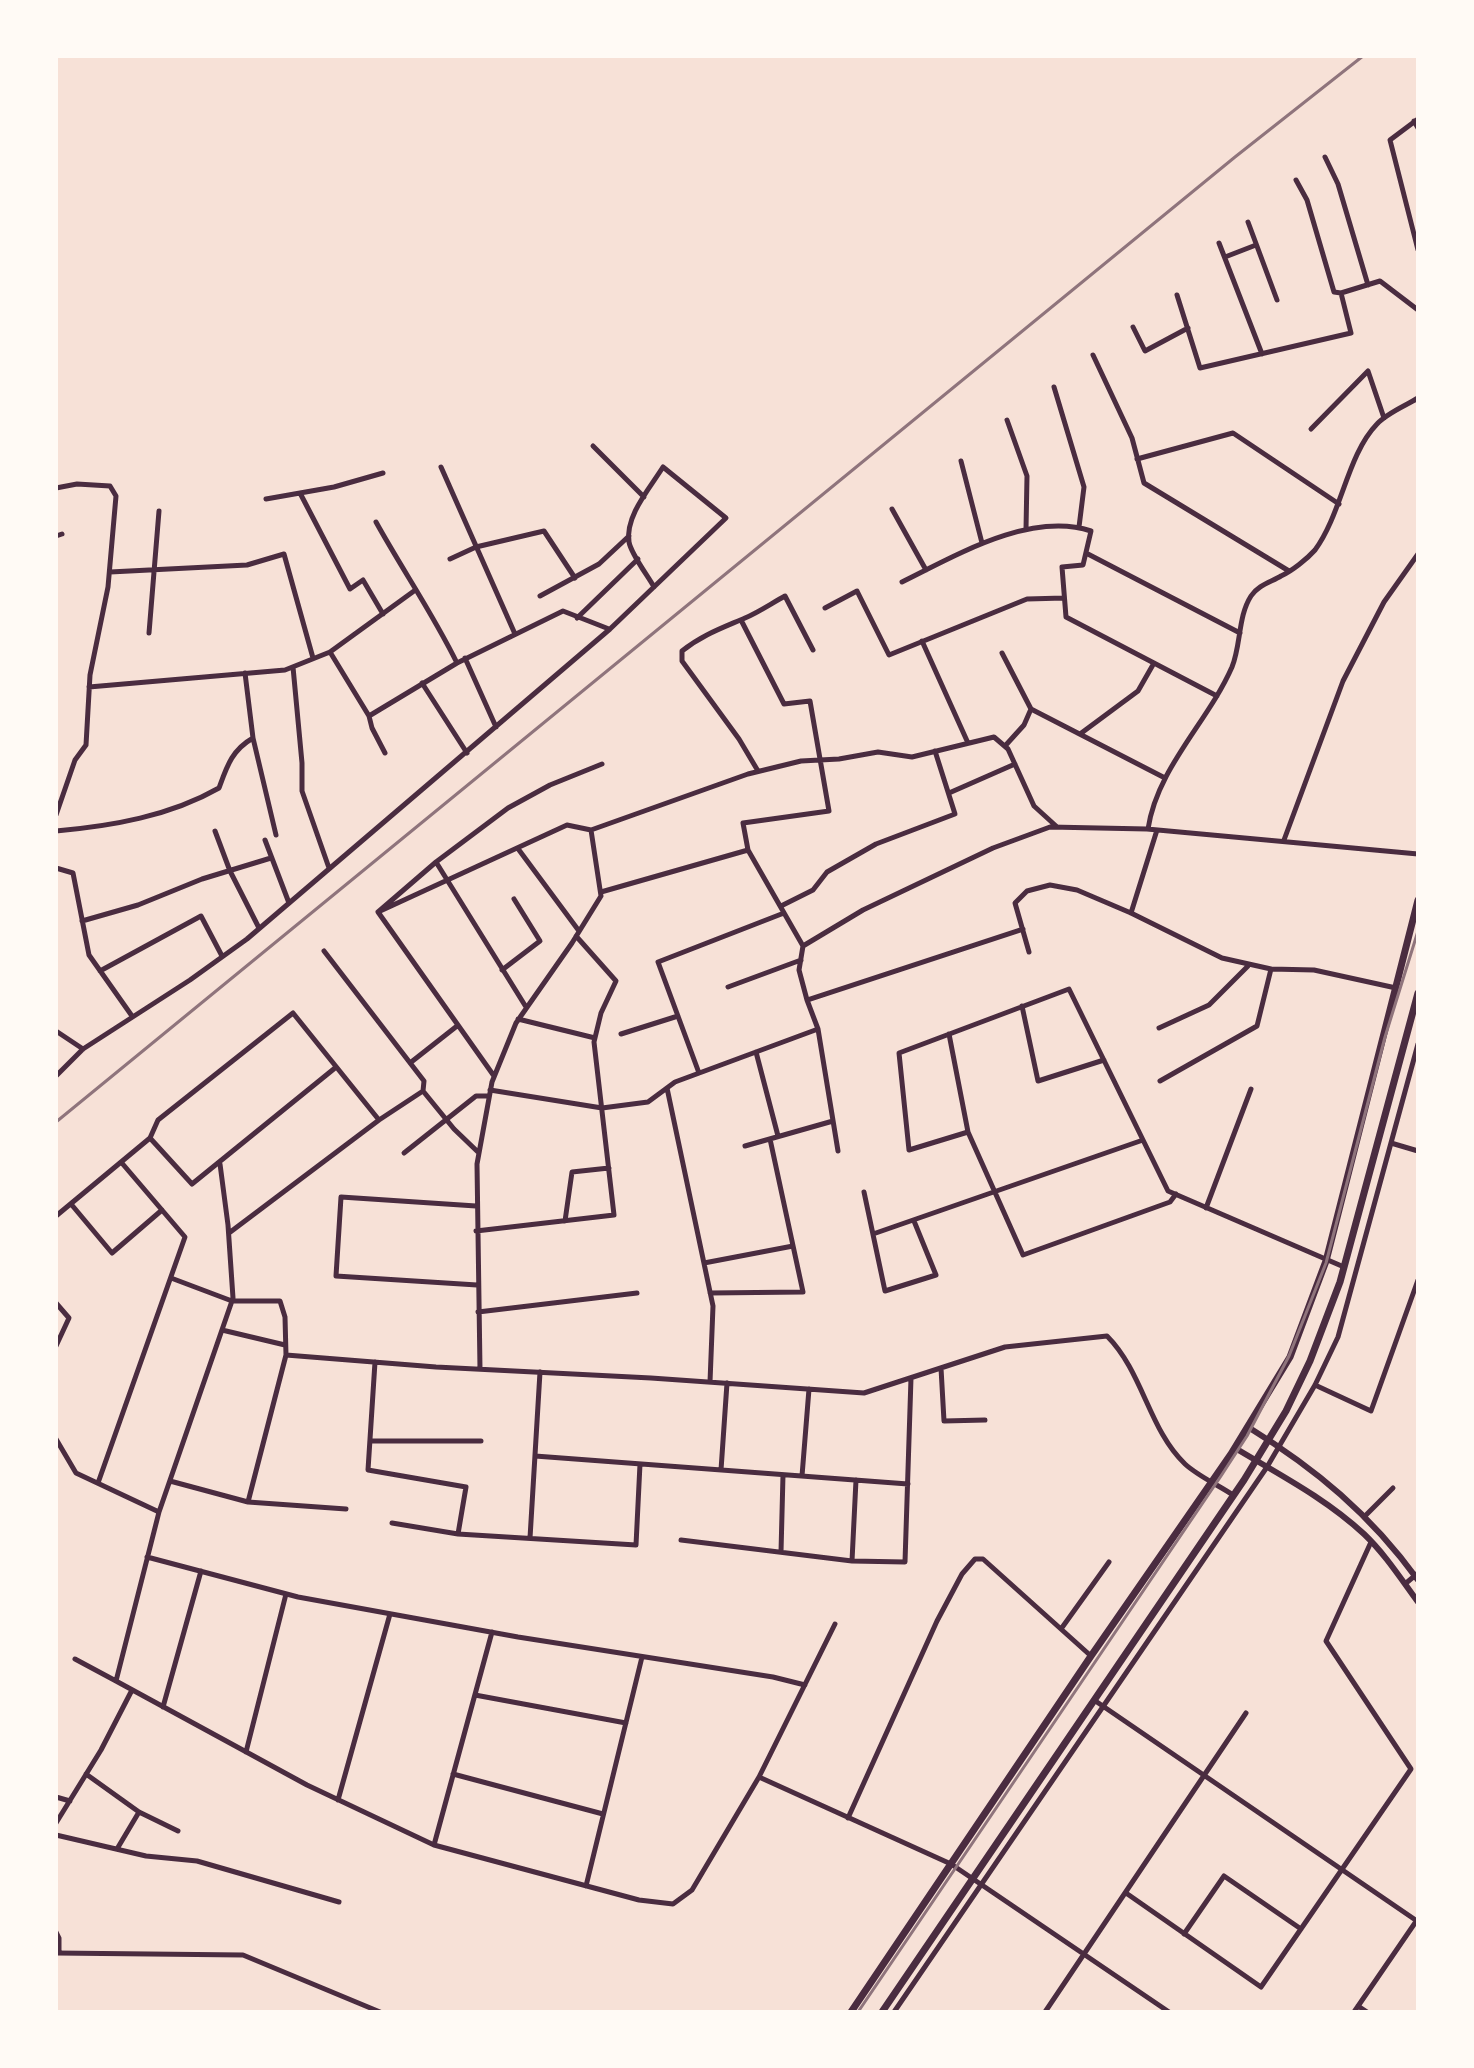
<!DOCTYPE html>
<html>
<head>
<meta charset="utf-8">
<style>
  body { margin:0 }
  #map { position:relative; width:1474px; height:2068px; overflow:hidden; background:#f7e1d7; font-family:Rubik,sans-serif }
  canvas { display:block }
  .frame { position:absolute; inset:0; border:58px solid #fffaf5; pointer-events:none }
</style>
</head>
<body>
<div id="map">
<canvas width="1474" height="2068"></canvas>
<div class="frame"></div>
</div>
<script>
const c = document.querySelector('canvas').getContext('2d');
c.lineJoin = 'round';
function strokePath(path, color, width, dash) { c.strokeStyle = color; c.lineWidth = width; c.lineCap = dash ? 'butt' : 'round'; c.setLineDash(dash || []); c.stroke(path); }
const minor = new Path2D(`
  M 1418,119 L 1390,140 L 1418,250
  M 1414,121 L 1418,128
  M 1325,157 L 1338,184 L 1368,285
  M 1296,180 L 1307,200 L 1334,292 L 1341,293
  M 1248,222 L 1277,300
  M 1219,243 L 1262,354
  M 1225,257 L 1256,245
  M 1177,295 L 1200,368 L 1351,333 L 1341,293 L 1380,281 L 1418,310
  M 1133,327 L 1145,351 L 1188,328
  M 1093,355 L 1132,438 L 1144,483 L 1289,571
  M 1054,387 L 1084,487 L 1079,527
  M 1007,420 L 1027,476 L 1026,529
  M 1311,429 L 1368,371 L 1384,418
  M 593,446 L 644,497
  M 1137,459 L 1233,433 L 1339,504
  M 961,461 L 982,543
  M 441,467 L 515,634
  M 56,488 L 77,484 L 110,486 L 116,496 L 108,587 L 90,675 L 86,745 L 75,760 L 56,815
  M 300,493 L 350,589 L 363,580 L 383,614
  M 266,499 L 334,487 L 383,473
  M 892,509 L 926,570
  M 376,522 C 402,569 433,614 457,663
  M 56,536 L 62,534
  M 1086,553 L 1240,633
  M 450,559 L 476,547 L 544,531 L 575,578
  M 110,572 L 247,565 L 284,554 L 313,658
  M 902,582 C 955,556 1030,511 1091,531 L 1083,565 L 1062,567 L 1066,617 L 1217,696
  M 540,596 L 599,564 L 629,536
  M 825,608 L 857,591 L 889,655 L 1027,599 L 1064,598
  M 577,618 L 638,559
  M 741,620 L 784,704 L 810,701 L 829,811 L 743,823 L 748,850 L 803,946 L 863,910 L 993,848 L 1050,827 L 1147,829 L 1418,854
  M 149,633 L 159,511
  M 922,641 L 968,743
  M 330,652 L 369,716 L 372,728 L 385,753
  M 1002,653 L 1031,709 L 1024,725 L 1005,746
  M 465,658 L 496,727
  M 293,667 L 302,763 L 302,791 L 329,868
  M 422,683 L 467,753
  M 89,687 L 285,670 L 330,652 L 414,591
  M 1031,709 L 1165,778
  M 369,716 L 457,663 L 563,611 L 609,629
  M 1080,734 L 1138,691 L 1154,663
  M 253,738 L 276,835
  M 758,771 L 739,739 L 682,661 L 682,651 C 702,635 722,628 745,618 C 759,612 772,603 785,596 L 813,650
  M 949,793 L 1015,764
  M 1148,829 C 1157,768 1208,722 1232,667 C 1241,645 1238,616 1251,596 C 1258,585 1271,582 1281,576 C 1292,571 1307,559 1315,550 C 1342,513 1347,455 1377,424 C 1387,413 1405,406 1418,398
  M 56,831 C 112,826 170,816 219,788 C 227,766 232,750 253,738 L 245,673
  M 215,831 L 230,871 L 259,928
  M 265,840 L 289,903
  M 1284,840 L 1343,681 L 1384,602 L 1418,554
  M 519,850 L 579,931
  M 436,862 L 378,912 L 494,1076
  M 56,868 L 73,873 L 89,955 L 132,1016
  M 601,892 L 748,850
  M 781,906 L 813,890 L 827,872 L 876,844 L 955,814 L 935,751
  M 378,912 L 567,825 L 591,830 L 748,774 L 801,761 L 839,759 L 878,752 L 912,757 L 994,737 L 1008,749 L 1034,806 L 1056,826
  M 1131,913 L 1157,830
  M 82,921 L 138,905 L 202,879 L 271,858
  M 803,946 L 799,970 L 807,1000
  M 324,951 L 424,1081 L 423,1091 L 454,1129 L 479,1153
  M 1029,952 L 1015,903 L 1027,891 L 1050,885 L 1077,890 L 1131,913 L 1222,958 L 1271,969 L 1314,970 L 1396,988
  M 502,970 L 540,941 L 514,899
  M 100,971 L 201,916 L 222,956
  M 728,987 L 801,960
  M 1022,1006 L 1038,1081 L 1104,1060
  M 526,1007 L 436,862 L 508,808 L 550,785 L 602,764
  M 518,1019 L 595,1038
  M 1159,1028 L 1209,1005 L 1248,966
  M 56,1031 L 83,1049
  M 621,1034 L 678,1016
  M 949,1034 L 968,1132 L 1023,1255 L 1170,1202 L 1176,1194
  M 756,1052 L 778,1136
  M 410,1063 L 457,1026
  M 699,1073 L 658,962 L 784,913
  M 56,1076 L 83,1049 L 190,980 L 247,939 L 610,629 L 726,518 L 663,467 C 650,488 625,516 629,542 C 631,554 648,576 654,587
  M 1160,1081 L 1257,1026 L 1271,969
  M 667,1088 L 713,1306 L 710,1382
  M 490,1090 L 602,1108 L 648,1102 L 675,1082 L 818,1029
  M 968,1132 L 909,1150 L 899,1053 L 1069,989 L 1168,1191 L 1344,1267
  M 150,1138 L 192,1184 L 335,1068
  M 1391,1143 L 1418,1151
  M 745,1146 L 833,1121
  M 838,1151 L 818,1029 L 807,1000 L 1023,929
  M 404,1153 L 476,1096 L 489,1096
  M 864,1192 L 885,1291 L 936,1275 L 914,1221
  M 71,1204 L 112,1253 L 162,1210
  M 476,1206 L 341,1197 L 336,1276 L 477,1285
  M 1206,1208 L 1251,1089
  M 56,1216 L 150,1138 L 158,1120 L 293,1013 L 379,1120
  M 565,1221 L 572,1172 L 609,1168
  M 476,1231 L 614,1215 L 594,1042 L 601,1013 L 616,981 L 576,936
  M 229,1233 L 379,1120 L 423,1091
  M 873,1234 L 1143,1140
  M 704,1263 L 793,1246
  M 171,1278 L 232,1301 L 280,1301 L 285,1317 L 286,1355 L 248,1502
  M 710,1293 L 803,1292 L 770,1139
  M 56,1303 L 69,1318 L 56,1346
  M 478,1312 L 637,1293
  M 222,1330 L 285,1345
  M 286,1355 L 436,1367 L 651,1378 L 864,1393 L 1005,1347 L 1107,1336 C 1143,1372 1149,1430 1185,1464 C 1198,1476 1218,1485 1233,1495
  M 375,1362 L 368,1470 L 466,1487 L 458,1534
  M 941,1368 L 944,1421 L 985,1420
  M 480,1369 L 477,1164 L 492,1082 L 516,1023 L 572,943 L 601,896 L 591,830
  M 1315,1385 L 1371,1411 L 1418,1280
  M 56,1439 L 76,1473 L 159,1512 L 116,1681 L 307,1785 L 434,1845 L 639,1900 L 673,1904 L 692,1890 L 759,1777 L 951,1864 L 1169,2012
  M 370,1441 L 481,1441
  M 535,1456 L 908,1484
  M 721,1470 L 727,1383
  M 802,1476 L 809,1389
  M 170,1481 L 248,1502 L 346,1509
  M 98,1483 L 185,1237 L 121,1162
  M 159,1512 L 233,1298 L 228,1225 L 220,1164
  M 1364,1517 L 1393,1488
  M 392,1523 L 458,1534 L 636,1545 L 640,1464
  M 530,1538 L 540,1372
  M 681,1540 L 852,1561 L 905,1562 L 911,1378
  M 781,1552 L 783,1475
  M 147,1557 L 298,1597 L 518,1637 L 773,1677 L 805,1685
  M 852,1561 L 856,1480
  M 1405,1584 L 1418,1573
  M 1061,1629 L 1109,1562
  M 75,1659 L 116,1681
  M 475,1695 L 626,1723
  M 1094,1700 L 1417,1921
  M 163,1707 L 201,1571
  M 246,1752 L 286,1594
  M 86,1774 L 139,1812 L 178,1831
  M 453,1774 L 603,1814
  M 759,1777 L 835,1624
  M 56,1797 L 70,1801
  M 338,1800 L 390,1614
  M 848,1818 L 937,1621 L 962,1574 L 975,1559 L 983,1559 L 1091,1656
  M 56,1823 L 101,1750 L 132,1690
  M 56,1835 L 146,1856 L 197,1861 L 339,1902
  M 434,1845 L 492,1632
  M 117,1849 L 139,1812
  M 586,1886 L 642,1657
  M 1126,1893 L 1261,1987 L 1411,1769 L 1326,1641 L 1371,1542
  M 56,1932 L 59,1938 L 59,1951
  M 1184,1934 L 1224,1876 L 1301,1929
  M 56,1953 L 243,1955 L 380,2012
  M 1358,2006 L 1367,2012
  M 894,2012 L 1267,1467 L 1315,1385 L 1338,1337 L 1418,1044
  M 1045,2012 L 1246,1713
  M 1354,2012 L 1417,1920`);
const tertiary = new Path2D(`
  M 1248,1427 C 1316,1469 1370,1514 1418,1580
  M 1235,1448 C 1280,1475 1325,1498 1364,1534 C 1385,1554 1401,1579 1418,1602`);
const primary = new Path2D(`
  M 851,2012 L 1091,1656 L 1231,1454 L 1290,1357 L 1326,1261 L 1418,900
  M 882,2012 L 1244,1480 L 1286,1411 L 1310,1361 L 1340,1282 L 1418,993`);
const rail = new Path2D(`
  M 56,1122 L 1235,157 L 1363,56
  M 858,2012 L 1221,1476 L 1247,1436 L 1289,1356 L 1326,1263 L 1385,1037 L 1418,931`);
strokePath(minor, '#4a2c40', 5);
strokePath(tertiary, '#4a2c40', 6);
strokePath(primary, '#4a2c40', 7);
strokePath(rail, '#8f747c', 3);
</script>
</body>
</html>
